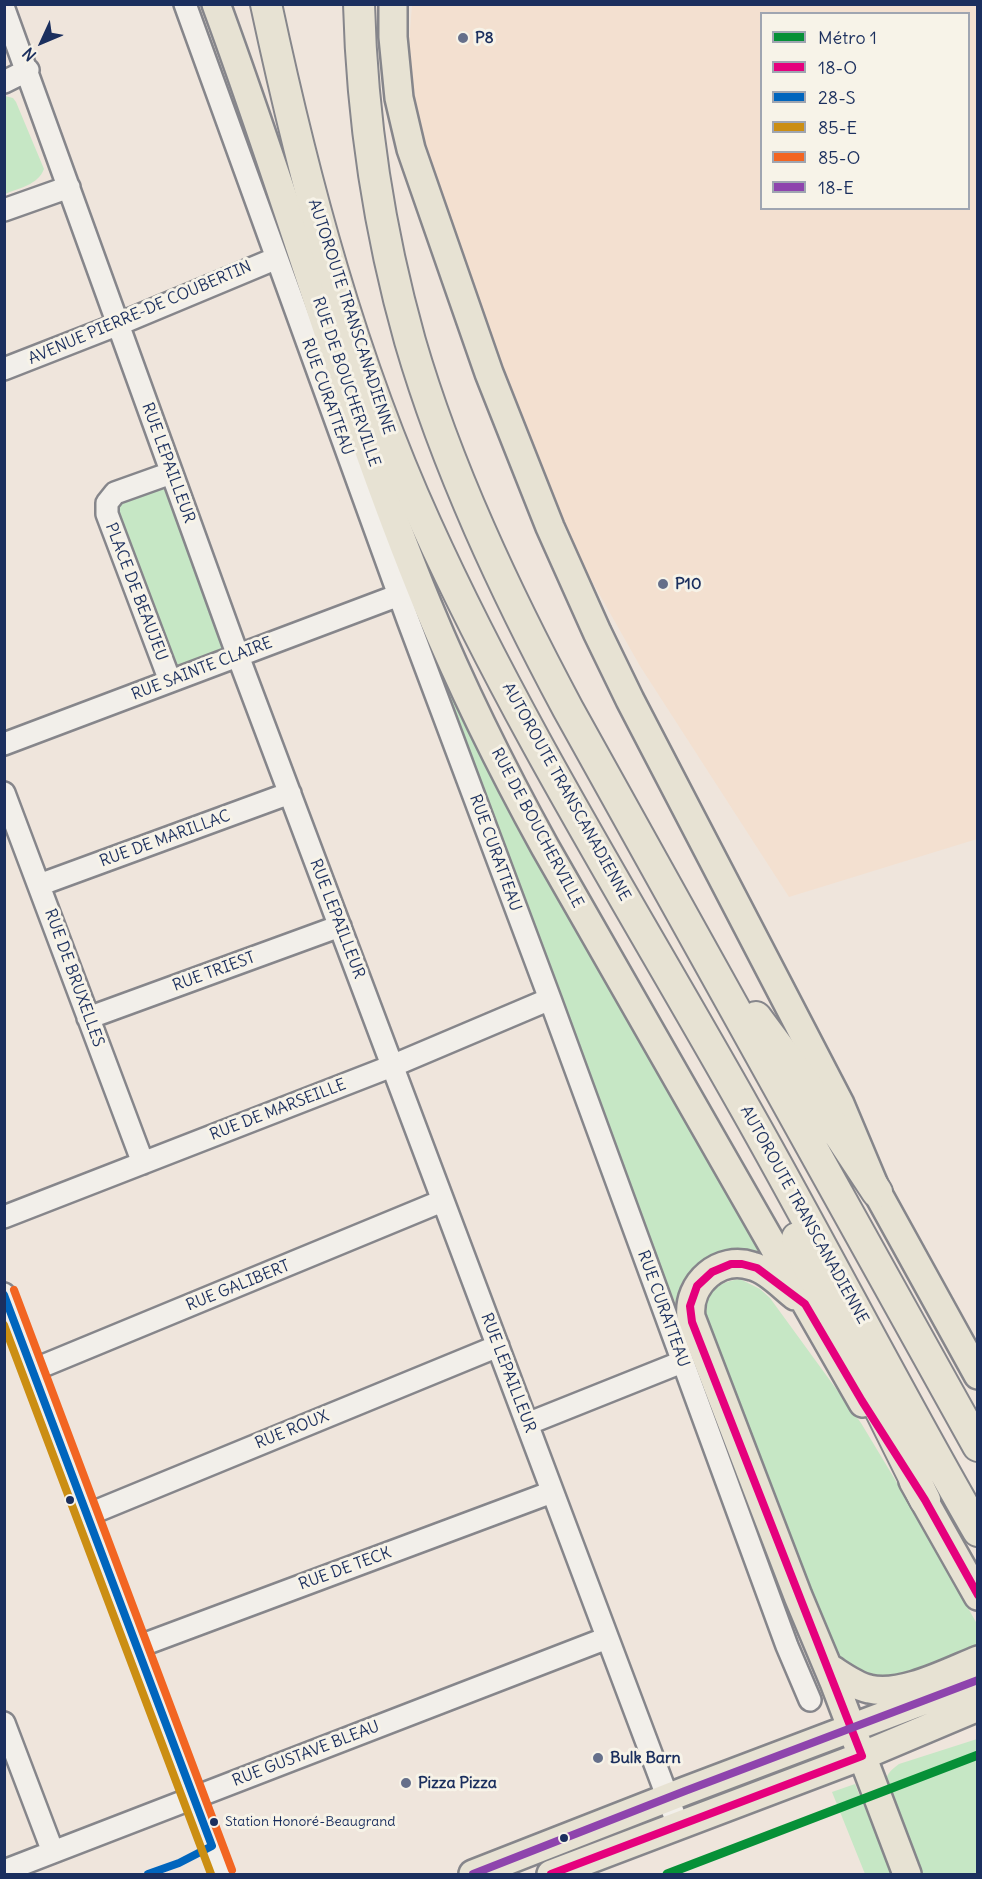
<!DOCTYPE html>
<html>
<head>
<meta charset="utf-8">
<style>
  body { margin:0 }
  #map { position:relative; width:982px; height:1879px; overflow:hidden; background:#efe5dc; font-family:Delius,sans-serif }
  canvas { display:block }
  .frame { position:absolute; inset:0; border:6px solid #1b2f5e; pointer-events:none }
  .legend { position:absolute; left:760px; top:12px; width:210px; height:198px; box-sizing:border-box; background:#f7f3e8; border:2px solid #9fa5b1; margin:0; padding:8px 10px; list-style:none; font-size:18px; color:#1b2f5e }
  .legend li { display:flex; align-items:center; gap:12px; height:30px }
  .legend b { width:30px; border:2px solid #9fa5b1 }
  .north { position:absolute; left:12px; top:12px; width:60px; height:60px; -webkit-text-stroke:4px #f7f3e8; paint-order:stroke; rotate:226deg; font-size:16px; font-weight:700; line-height:24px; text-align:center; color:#1b2f5e }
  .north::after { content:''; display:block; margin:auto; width:21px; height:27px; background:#1b2f5e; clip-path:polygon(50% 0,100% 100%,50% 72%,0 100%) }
</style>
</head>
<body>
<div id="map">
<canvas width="982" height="1879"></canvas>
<div class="frame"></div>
<ul class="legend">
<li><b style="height:8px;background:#069037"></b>Métro 1</li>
<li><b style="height:8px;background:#e5007d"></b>18-O</li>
<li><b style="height:8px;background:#0065bd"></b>28-S</li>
<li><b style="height:8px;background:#cb8e13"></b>85-E</li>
<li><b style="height:8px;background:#f26522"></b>85-O</li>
<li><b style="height:8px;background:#8e44ad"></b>18-E</li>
</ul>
<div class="north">N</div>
</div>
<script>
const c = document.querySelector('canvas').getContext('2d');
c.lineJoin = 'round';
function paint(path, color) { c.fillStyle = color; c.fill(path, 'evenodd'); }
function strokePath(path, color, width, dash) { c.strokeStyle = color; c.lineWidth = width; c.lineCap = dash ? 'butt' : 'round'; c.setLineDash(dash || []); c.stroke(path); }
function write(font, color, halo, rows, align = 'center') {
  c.font = font + ' Delius,sans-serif'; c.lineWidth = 6; c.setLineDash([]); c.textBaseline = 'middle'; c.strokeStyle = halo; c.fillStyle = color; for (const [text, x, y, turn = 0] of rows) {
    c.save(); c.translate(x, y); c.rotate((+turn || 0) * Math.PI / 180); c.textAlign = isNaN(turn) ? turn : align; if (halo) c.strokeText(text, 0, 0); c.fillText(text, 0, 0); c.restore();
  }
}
const built = new Path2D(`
  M 412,5 L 977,5 L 977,839 L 789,897 L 640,666 L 580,560 L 522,433 L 443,217 L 417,120 L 409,44 ZM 762,14 L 968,14 L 968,208 L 762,208 Z`);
const green = new Path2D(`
  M 5,96 L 13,98 L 16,102 L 44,169 C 38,185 19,188 5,194 Z
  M 171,473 L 238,656 L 170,681 L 107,503 Z
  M 453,686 L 570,914 L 760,1252 L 691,1278 L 676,1304 L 662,1275 L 446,692 Z
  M 740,1279 L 760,1289 L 770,1298 L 861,1423 L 917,1516 L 977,1624 L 977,1646 L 898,1676 L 882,1677 L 863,1672 L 848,1665 L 835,1654 L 700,1320 C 704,1294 714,1283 740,1279 Z
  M 977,1739 L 977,1874 L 920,1874 L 887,1786 C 884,1775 891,1770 899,1764 Z
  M 855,1784 L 892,1874 L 865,1874 L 832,1792 Z`);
const minor = new Path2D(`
  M 185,4 L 408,620 L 550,999 L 787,1646 L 810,1700
  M 4,9 L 238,656 L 678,1825
  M 4,82 L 28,70
  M 4,210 L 69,187
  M 4,369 L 119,324 L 277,258
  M 170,681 L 107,514 L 107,503 L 115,493 L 171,473
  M 4,744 L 399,595
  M 4,793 L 143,1163
  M 39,885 L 290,793
  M 88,1018 L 340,926
  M 4,1217 L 392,1066 L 550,999
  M 4,1294 L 222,1874
  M 33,1370 L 442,1201
  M 527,1424 L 682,1362
  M 87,1515 L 498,1346
  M 137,1647 L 552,1492
  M 4,1723 L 53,1852
  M 4,1871 L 607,1638`);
const major = new Path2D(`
  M 216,4 C 290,204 347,409 428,606 C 462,688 502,769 545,847 L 863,1403
  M 393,4 L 393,37 L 399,98 L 411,149 L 489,373 L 550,527 L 597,632 L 630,700 L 840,1104 L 877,1192 L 978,1375
  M 795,1296 C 782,1286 768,1270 752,1266 C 720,1255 687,1283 691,1317 L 798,1596 L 834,1682 L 907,1874
  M 913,1481 L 978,1596
  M 828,1667 C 841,1675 855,1686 869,1689 C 901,1697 948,1672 978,1660
  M 473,1874 L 685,1791 L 978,1680
  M 551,1874 L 862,1756 L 978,1707`);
const highway = new Path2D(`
  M 266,4 C 304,181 351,359 426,524 C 517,725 636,914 744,1106 C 824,1247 897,1391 978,1531
  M 359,4 C 362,119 379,231 410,341 C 447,468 506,593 568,709 L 978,1446
  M 756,1017 L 805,1083 L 877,1192
  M 797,1238 L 806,1261 L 925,1500`);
const bus1 = new Path2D(`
  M 551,1874 L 862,1756 L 692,1322 L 690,1306 L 697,1286 L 712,1272 L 731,1264 L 742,1264 L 757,1268 L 805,1304 L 862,1401 L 925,1500 L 978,1595`);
const bus2 = new Path2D(`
  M 4,1295 L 212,1846 L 179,1863 L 148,1874`);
const bus3 = new Path2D(`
  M 4,1325 L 211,1874`);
const bus4 = new Path2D(`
  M 14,1290 L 232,1870`);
const bus5 = new Path2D(`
  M 473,1874 L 685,1791 L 978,1680`);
const metro1 = new Path2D(`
  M 667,1874 L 978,1755`);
const markers = [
  [463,38,6,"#656f8a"],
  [663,584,6,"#656f8a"],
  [70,1500,5,"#1b2f5e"],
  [598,1758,6,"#656f8a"],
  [406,1783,6,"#656f8a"],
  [214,1822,5,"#1b2f5e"],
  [564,1838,5,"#1b2f5e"]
];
const busNames = [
  ["Station Honoré-Beaugrand",225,1822]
];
const poiNames = [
  ["P8",475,38],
  ["P10",675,584],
  ["Bulk Barn",610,1758],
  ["Pizza Pizza",418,1783]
];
const streetNames = [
  ["AVENUE PIERRE-DE COUBERTIN",140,313,-23],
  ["AUTOROUTE TRANSCANADIENNE",351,317,72],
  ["RUE DE BOUCHERVILLE",346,382,71],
  ["RUE CURATTEAU",327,397,70],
  ["RUE LEPAILLEUR",168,463,70],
  ["PLACE DE BEAUJEU",136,592,69],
  ["RUE SAINTE CLAIRE",202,669,-21],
  ["AUTOROUTE TRANSCANADIENNE",566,792,61],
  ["RUE DE BOUCHERVILLE",537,828,62],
  ["RUE DE MARILLAC",165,839,-20],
  ["RUE CURATTEAU",495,853,70],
  ["RUE LEPAILLEUR",337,919,69],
  ["RUE TRIEST",214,972,-20],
  ["RUE DE BRUXELLES",74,978,70],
  ["RUE DE MARSEILLE",278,1110,-21],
  ["AUTOROUTE TRANSCANADIENNE",804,1215,61],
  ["RUE GALIBERT",238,1286,-22],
  ["RUE CURATTEAU",663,1309,70],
  ["RUE LEPAILLEUR",508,1373,69],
  ["RUE ROUX",292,1430,-22],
  ["RUE DE TECK",345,1569,-20],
  ["RUE GUSTAVE BLEAU",306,1754,-21]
];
paint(built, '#f3e0d0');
paint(green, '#c6e7c5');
strokePath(minor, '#86868b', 26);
strokePath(major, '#86868b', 32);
strokePath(highway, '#86868b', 34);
strokePath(minor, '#f2efea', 21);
strokePath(major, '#e7e2d3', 27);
strokePath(highway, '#e7e2d3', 30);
strokePath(bus1, '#e5007d', 8);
strokePath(bus2, '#0065bd', 8);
strokePath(bus3, '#cb8e13', 8);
strokePath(bus4, '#f26522', 8);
strokePath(bus5, '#8e44ad', 8);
strokePath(metro1, '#069037', 9);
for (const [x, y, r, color] of markers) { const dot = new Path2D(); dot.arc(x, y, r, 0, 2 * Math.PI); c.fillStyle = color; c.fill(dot); strokePath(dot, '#f7f3e8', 2); }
write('14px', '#1b2f5e', '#f7f3e8', busNames, 'left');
write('bold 16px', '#1b2f5e', '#f7f3e8', poiNames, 'left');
write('16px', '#1b2f5e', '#f7f3e8', streetNames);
</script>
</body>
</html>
